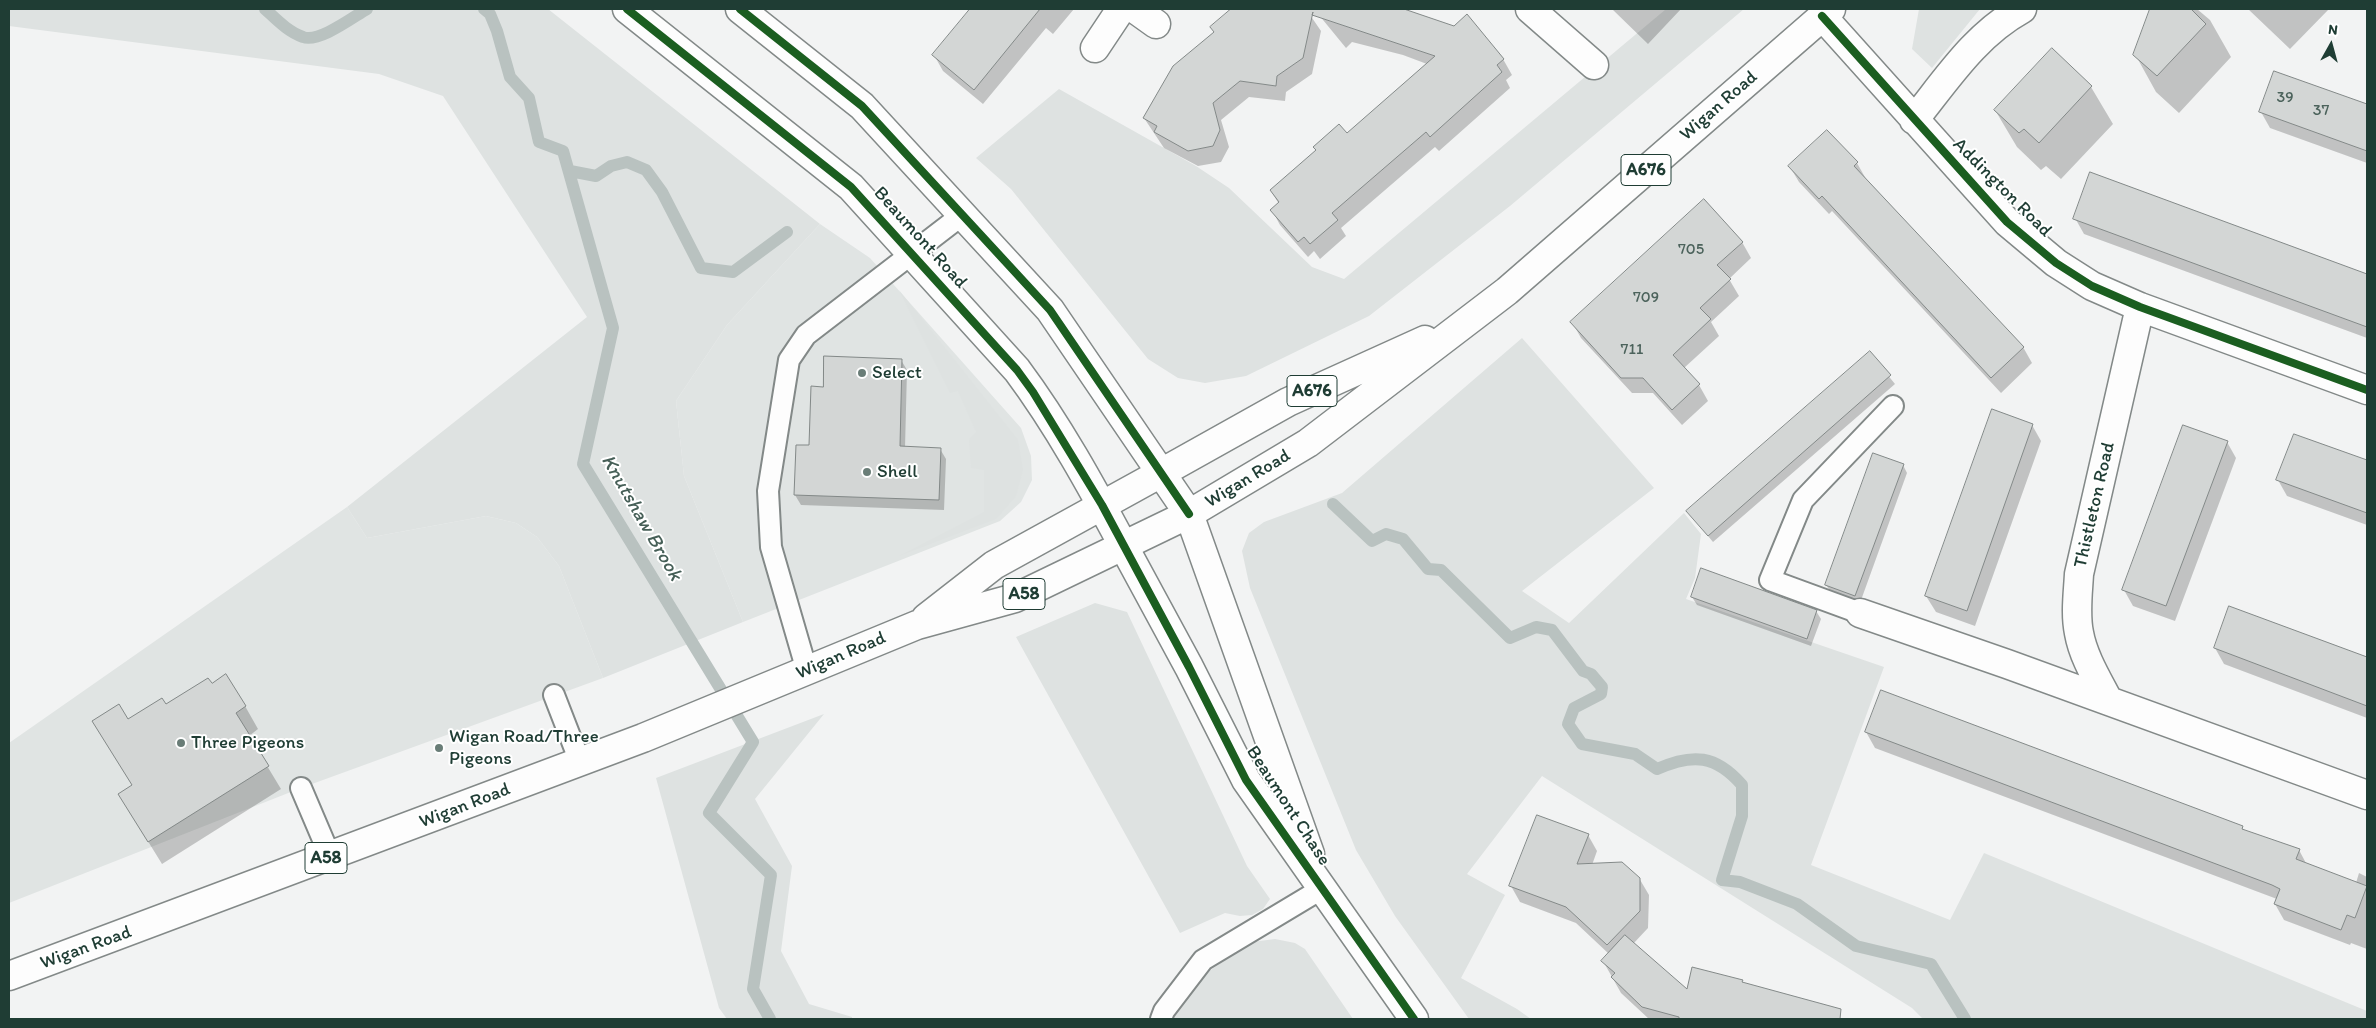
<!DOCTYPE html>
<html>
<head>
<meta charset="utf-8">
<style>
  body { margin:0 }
  #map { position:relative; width:2376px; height:1028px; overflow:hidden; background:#f2f3f3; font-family:Itim,sans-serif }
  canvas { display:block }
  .frame { position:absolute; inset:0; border:10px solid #1f3d34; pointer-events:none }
  .north { position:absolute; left:2306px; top:20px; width:50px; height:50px; -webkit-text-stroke:4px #fff; paint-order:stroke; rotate:7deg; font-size:14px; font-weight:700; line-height:20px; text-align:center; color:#1f3d34 }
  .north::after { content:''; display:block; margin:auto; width:18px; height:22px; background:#1f3d34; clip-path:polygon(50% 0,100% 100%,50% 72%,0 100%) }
</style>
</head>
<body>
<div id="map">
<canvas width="2376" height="1028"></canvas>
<div class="frame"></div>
<div class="north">N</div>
</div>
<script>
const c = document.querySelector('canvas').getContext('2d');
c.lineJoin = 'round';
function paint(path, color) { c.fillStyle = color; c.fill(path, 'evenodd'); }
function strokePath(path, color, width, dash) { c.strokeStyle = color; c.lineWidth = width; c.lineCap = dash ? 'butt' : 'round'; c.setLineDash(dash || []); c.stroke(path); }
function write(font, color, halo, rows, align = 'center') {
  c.font = font + ' Itim,sans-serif'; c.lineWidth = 4; c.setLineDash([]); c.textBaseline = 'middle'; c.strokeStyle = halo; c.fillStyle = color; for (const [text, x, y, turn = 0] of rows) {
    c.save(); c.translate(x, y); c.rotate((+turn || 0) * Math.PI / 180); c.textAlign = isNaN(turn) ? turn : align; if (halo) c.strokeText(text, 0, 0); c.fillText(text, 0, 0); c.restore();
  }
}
const built = new Path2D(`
  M 820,224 L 870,258 L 1021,428 L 1031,456 L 1032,480 L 1021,502 L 1000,521 L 743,622 L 684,476 L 676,401 L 727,325 Z
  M 347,507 L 367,538 L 486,516 L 516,523 L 537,537 L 559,566 L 603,678 L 301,788 L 9,903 L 9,743 Z`);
const green = new Path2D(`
  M 9,9 L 548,9 L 820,224 L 727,325 L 676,401 L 684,476 L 743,622 L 603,678 L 559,566 L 537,537 L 516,523 L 486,516 L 367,538 L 347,507 L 587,317 L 443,96 L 379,74 L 9,26 Z
  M 1666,9 L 1744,9 L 1510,206 L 1369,316 L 1246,376 L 1205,383 L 1178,378 L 1148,359 L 1011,189 L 976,158 L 1059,89 L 1196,166 L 1229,188 L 1312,267 L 1344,279 Z
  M 1919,9 L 1980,9 L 1932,68 L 1912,49 Z
  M 899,290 L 1018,440 L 1023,470 L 1016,496 L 996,519 L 899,556 L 984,512 L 984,470 L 971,468 L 969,440 L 976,432 L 958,391 L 950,393 Z
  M 1522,338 L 1654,488 L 1522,591 L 1569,623 L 1684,513 L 1701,534 L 1695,578 L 1686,599 L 1884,667 L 1811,865 L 1950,920 L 1984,853 L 2367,1011 L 2367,1019 L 1923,1019 L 1912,1008 L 1542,776 L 1467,874 L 1505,895 L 1461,978 L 1517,1009 L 1531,1019 L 1469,1019 L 1395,916 L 1356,850 L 1250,588 L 1242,551 L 1249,533 L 1264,522 L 1342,493 Z
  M 1095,603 L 1127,612 L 1247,866 L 1270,899 L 1263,909 L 1252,915 L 1240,916 L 1225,913 L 1180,933 L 1016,637 Z
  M 824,714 L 755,799 L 792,866 L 781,951 L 809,1004 L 852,1017 L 852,1019 L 727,1019 L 719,1008 L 656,778 Z
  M 1275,939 L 1295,943 L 1305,949 L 1353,1019 L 1173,1019 L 1175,1013 L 1206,973 L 1252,942 Z`);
const shadow = new Path2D(`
  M 972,9 L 1074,9 L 1053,34 L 1046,28 L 983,104 L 943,71 L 934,55 Z
  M 1246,9 L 1306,9 L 1321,31 L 1312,74 L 1286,92 L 1285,101 L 1249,97 L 1221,120 L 1229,147 L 1221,162 L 1198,166 L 1164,148 L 1144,118 L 1174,67 Z
  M 1314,9 L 1375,9 L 1397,35 L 1503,59 L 1512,75 L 1506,80 L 1510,88 L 1439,151 L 1435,147 L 1341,228 L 1346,236 L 1320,259 L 1314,251 L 1308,257 L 1280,225 L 1272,210 L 1279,204 L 1271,191 L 1347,135 L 1427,64 L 1403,55 L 1352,42 L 1346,48 Z
  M 1612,9 L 1681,9 L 1648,44 Z
  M 2151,9 L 2197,9 L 2210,20 L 2231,57 L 2179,113 L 2156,92 L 2135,54 Z
  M 2248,9 L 2329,9 L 2290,49 Z
  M 2052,49 L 2091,87 L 2113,124 L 2061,179 L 2046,166 L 2041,170 L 2017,147 L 1995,110 Z
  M 2275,72 L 2367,105 L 2367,163 L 2270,128 L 2261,112 Z
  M 1857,163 L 1866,179 L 2023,347 L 2032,363 L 2001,393 L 1832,211 L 1829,214 L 1799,182 L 1790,167 Z
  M 2091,174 L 2367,275 L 2367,338 L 2084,234 L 2075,218 Z
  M 1742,242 L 1751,258 L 1729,279 L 1739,296 L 1711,322 L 1719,336 L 1684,368 L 1699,385 L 1708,401 L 1682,425 L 1653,393 L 1632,393 L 1581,338 L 1572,322 Z
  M 1870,353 L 1895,384 L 1713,542 L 1688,512 Z
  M 901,360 L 907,370 L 905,448 L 940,449 L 946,459 L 944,510 L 801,505 L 795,495 L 810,447 Z
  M 2032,425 L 2041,441 L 1975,626 L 1936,612 L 1926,596 Z
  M 2294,435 L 2367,462 L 2367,525 L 2287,496 L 2278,480 Z
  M 2227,442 L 2236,458 L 2175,621 L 2133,606 L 2124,590 Z
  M 1903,465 L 1907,473 L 1860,603 L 1831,592 L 1826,585 Z
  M 1692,597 L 1816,611 L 1821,619 L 1811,646 L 1697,605 Z
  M 2230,607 L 2367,659 L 2367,718 L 2224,664 L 2215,648 Z
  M 211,684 L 245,706 L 258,729 L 249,736 L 281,789 L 162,864 L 133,817 L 133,786 L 128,721 Z
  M 1866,732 L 2242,827 L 2244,831 L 2299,850 L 2307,865 L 2356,883 L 2359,873 L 2367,877 L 2367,949 L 2351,943 L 2350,945 L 2284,920 L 2275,904 L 2277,899 L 1875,748 Z
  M 1588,835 L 1597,851 L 1592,865 L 1639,878 L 1649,895 L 1648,928 L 1633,944 L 1687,991 L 1742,981 L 1744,984 L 1800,999 L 1831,1019 L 1649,1019 L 1621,993 L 1603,961 L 1609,954 L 1576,923 L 1520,902 L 1511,886 Z`);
const stream = new Path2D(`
  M 265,9 C 276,19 288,32 303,37 C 319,43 353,17 367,9
  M 484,9 L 490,14 L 497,31 L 510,77 L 529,98 L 539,142 L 563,151 L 613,328 L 583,464 L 753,742 L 709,813 L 771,875 L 753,989 L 770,1019
  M 570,171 L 596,176 L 611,166 L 627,162 L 646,170 L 662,192 L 701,268 L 733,272 L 787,232
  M 1333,504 L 1372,541 L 1386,534 L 1403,539 L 1428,569 L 1441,570 L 1510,638 L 1536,627 L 1552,630 L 1583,671 L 1591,674 L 1602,687 L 1601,694 L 1574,708 L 1568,724 L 1582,744 L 1635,754 L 1657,769 C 1693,753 1716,755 1742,785 L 1742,816 L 1722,880 L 1740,882 L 1797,904 L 1856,946 L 1931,964 L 1965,1019`);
const building = new Path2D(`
  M 970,9 L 1040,9 L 974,90 L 932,55 Z
  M 1231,9 L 1404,9 L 1454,26 L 1467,14 L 1504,59 L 1497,65 L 1502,72 L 1430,137 L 1426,132 L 1332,213 L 1338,220 L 1310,244 L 1304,237 L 1298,242 L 1270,210 L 1279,202 L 1270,190 L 1316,150 L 1313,147 L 1339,124 L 1347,133 L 1435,56 L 1312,15 L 1313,12 L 1303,58 L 1277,76 L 1276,86 L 1240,81 L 1213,103 L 1220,130 L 1213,146 L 1188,151 L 1154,132 L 1157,126 L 1143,118 L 1173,66 L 1214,32 L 1210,27 Z
  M 2150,9 L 2191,9 L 2206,24 L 2157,76 L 2133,55 Z
  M 2052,48 L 2092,86 L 2039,143 L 2024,129 L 2019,133 L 1994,110 Z
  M 2274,71 L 2367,104 L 2367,151 L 2259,112 Z
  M 1827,130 L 1858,162 L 1854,166 L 2024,347 L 1991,378 L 1822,196 L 1819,199 L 1788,166 Z
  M 2090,172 L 2367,274 L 2367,327 L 2073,219 Z
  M 1704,199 L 1743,242 L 1717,265 L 1731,279 L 1700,308 L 1711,319 L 1673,355 L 1700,384 L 1672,410 L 1643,378 L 1621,378 L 1570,322 Z
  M 1870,351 L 1891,375 L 1708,536 L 1686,511 Z
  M 824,356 L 902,359 L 900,446 L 941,448 L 939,500 L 794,495 L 796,445 L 809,445 L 811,386 L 823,387 Z
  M 1992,409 L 2033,424 L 1967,611 L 1925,596 Z
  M 2183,425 L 2228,441 L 2166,606 L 2122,590 Z
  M 2294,434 L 2367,460 L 2367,513 L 2276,480 Z
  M 1873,453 L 1904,464 L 1855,596 L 1825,585 Z
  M 1701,568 L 1817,610 L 1807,639 L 1691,597 Z
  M 2229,606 L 2367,657 L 2367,706 L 2214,648 Z
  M 226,674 L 246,706 L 236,713 L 269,766 L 148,842 L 118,794 L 132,785 L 92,721 L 119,704 L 128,719 L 162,698 L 166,704 L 208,678 L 212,683 Z
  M 1881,690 L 2243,826 L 2242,829 L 2300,849 L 2296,859 L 2367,886 L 2355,918 L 2347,915 L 2341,930 L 2274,904 L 2280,889 L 2272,885 L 1865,732 Z
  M 1537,815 L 1589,834 L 1577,864 L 1622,862 L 1640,878 L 1640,911 L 1607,945 L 1566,907 L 1509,886 Z
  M 1625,935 L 1687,989 L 1692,967 L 1743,980 L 1742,982 L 1841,1009 L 1840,1019 L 1679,1019 L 1679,1017 L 1642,1007 L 1611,977 L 1615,973 L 1601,961 Z`);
const lane = new Path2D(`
  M 1860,613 L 1770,580 L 1803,500 L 1893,406
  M 807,671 L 771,547 L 768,491 L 789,360 L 806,335 L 962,215
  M 554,695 L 580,762
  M 301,788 L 330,856
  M 1161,1019 L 1164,1011 L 1203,960 L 1323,888`);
const street = new Path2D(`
  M 1135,9 L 1156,24
  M 1530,9 L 1594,65
  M 1822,16 L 2007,222 L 2056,263 L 2092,286 L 2140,307 L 2367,390
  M 1095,48 L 1121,9
  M 1914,120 C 1947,79 1975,35 2022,9
  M 1189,514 L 1310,854
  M 1124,547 L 1189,667 L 1246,780 L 1414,1019
  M 1860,613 L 2007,664 L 2367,795
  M 2108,700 C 2097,679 2083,656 2079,633 C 2075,614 2078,593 2079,574 L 2140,307`);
const primary = new Path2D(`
  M 1161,473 L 1288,402 L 1425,340
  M 1189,514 L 1308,443 L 1507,291 L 1831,9`);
const highway = new Path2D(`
  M 627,9 L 851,187 L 1017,370 C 1058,425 1092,487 1124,547
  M 926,618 L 994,565 L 1161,473
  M 9,976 L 643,738 L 917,625 L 1015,598 L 1189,514 L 1050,310 L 862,106 L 740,9`);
const cycleway = new Path2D(`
  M 627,9 L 851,187 L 1017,370 L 1033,392 L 1102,505 L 1189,667 L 1246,780 L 1414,1019
  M 740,9 L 862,106 L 1050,310 L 1189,514
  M 1822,16 L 2007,222 L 2056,263 L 2092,286 L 2140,307 L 2367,390`);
const markers = [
  [862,373,5,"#697d77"],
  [867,472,5,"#697d77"],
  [181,743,5,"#697d77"],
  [439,748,5,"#697d77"]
];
const numberNames = [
  ["39",2285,98],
  ["37",2321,111],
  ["705",1691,250],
  ["709",1646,298],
  ["711",1632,350]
];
const shields = [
  [1646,170,50],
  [1312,391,50],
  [1024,594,42],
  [326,858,42]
];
const shieldNames = [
  ["A676",1646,170],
  ["A676",1312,391],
  ["A58",1024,594],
  ["A58",326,858]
];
const streetNames = [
  ["Wigan Road",1719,106,-41],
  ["Addington Road",2002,188,45],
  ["Beaumont Road",920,238,48],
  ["Wigan Road",1248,479,-31],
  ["Thistleton Road",2095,505,-77],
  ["Wigan Road",841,656,-23],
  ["Wigan Road",465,806,-21],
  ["Beaumont Chase",1288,806,57],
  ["Wigan Road",86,948,-20]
];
const poiNames = [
  ["Select",872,373],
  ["Shell",877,472],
  ["Wigan Road/Three",449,737],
  ["Pigeons",449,759],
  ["Three Pigeons",191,743]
];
const waterNames = [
  ["Knutshaw Brook",641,518,60]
];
paint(built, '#e0e4e3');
paint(green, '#dee2e1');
paint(shadow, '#0003');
strokePath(stream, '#b9c2c0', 12);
paint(building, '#d3d6d5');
strokePath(building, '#838988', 1);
strokePath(lane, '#838988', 24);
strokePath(street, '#838988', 31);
strokePath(primary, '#838988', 31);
strokePath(highway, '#838988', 31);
strokePath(lane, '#fdfdfd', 20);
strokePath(street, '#fdfdfd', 28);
strokePath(primary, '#fdfdfd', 28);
strokePath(highway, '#fdfdfd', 28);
strokePath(cycleway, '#1b5e20', 8);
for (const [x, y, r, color] of markers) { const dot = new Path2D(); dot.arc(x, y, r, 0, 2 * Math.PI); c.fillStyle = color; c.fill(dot); strokePath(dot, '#fff', 2); }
write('16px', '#4c635c', null, numberNames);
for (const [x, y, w] of shields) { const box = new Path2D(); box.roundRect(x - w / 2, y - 15.5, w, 31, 4); c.fillStyle = '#fff'; c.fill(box); strokePath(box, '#1f3d34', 1); }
write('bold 18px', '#1f3d34', null, shieldNames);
write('19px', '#1f3d34', '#fff', streetNames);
write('19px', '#1f3d34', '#fff', poiNames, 'left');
write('italic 20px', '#465f57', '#fff', waterNames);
</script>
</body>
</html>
